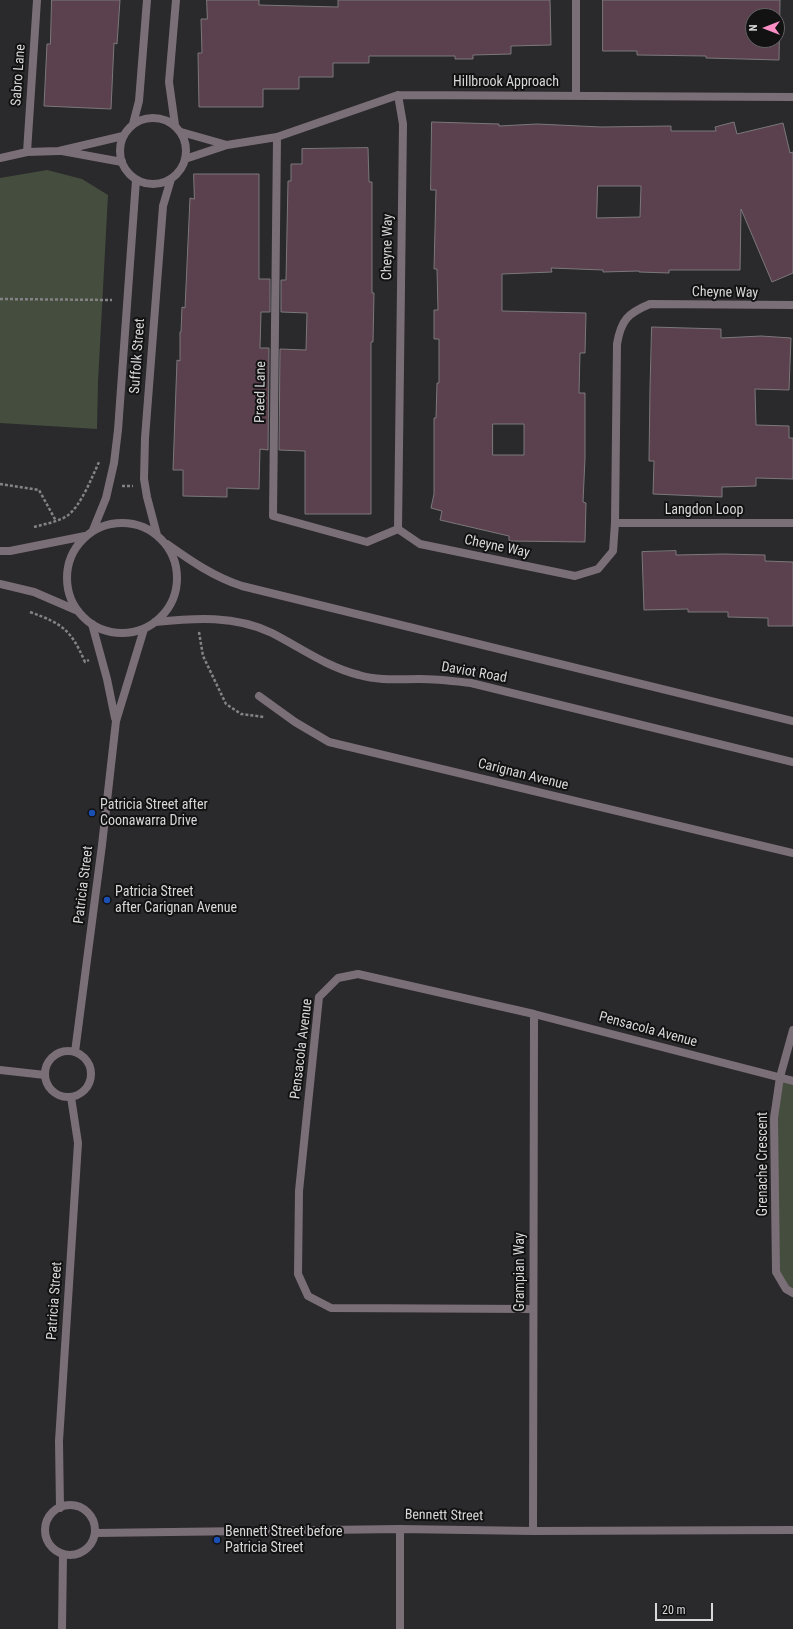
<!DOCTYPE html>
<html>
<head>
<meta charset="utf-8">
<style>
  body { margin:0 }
  #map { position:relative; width:793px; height:1629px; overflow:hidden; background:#2a292c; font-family:"Roboto Condensed",sans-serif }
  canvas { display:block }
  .north { position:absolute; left:745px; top:8px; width:40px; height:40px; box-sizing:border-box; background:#121213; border:1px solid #616162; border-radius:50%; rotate:270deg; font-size:11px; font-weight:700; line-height:16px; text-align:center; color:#d8d8d9 }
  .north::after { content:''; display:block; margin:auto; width:14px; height:18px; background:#fa8fc6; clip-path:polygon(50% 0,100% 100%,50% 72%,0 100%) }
  .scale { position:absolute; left:655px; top:1603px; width:58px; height:18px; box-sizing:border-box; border:2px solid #d8d8d9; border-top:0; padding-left:5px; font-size:12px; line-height:14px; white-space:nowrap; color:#d8d8d9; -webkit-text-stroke:3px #121213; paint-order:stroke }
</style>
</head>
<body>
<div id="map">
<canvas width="793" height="1629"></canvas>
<div class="north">N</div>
<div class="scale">20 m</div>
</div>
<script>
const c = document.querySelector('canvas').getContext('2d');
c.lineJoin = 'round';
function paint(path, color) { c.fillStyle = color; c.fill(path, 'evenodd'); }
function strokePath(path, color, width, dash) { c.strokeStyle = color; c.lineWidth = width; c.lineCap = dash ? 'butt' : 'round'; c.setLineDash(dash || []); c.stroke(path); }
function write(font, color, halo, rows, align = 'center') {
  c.font = font + ' "Roboto Condensed",sans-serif'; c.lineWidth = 4; c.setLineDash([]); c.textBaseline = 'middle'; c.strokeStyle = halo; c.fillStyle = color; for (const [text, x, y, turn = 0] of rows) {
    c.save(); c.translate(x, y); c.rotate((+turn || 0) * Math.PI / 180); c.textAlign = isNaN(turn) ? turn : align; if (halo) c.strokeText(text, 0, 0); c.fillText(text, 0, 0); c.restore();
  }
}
const green = new Path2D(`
  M 47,170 L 82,179 L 108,195 L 98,382 L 97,429 L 0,423 L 0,178 Z
  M 780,1077 L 793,1081 L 793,1293 L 776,1272 L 774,1118 Z`);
const building = new Path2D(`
  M 52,0 L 120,0 L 117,44 L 114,43 L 111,109 L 44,106 L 47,44 L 50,44 Z
  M 207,0 L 259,0 L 259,5 L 338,7 L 338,0 L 550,0 L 551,45 L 511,46 L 511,54 L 473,55 L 473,59 L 455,59 L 455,56 L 369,56 L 369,63 L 333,63 L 333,77 L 299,77 L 299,89 L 263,89 L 263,107 L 199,107 L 198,53 L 202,53 L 201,19 L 207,19 Z
  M 603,0 L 780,0 L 779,60 L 706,58 L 706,56 L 637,55 L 637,51 L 603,51 ZM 753,16 L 777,16 L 777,40 L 753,40 Z
  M 432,122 L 499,124 L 499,126 L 537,124 L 601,127 L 671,126 L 671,131 L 716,131 L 715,127 L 734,122 L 737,134 L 783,123 L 790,153 L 793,152 L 793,273 L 772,282 L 741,209 L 740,270 L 669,270 L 669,273 L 639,272 L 639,271 L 603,272 L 603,270 L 551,268 L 552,272 L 502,274 L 502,311 L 586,313 L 585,353 L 580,353 L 579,393 L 585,393 L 585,458 L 583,502 L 586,503 L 585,542 L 509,541 L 509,536 L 440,520 L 442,511 L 431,508 L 434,494 L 434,418 L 436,418 L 437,383 L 439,383 L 439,339 L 434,339 L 434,310 L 438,310 L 437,269 L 434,269 L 436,190 L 431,190 ZM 598,186 L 641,186 L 640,217 L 597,218 ZM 493,424 L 524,424 L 524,455 L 493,455 Z
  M 368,148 L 369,182 L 372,182 L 372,293 L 374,293 L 373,342 L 371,342 L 371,514 L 305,514 L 305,451 L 279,450 L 280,349 L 306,350 L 307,313 L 281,312 L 281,280 L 286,280 L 288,181 L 291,181 L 291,164 L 302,164 L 302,149 Z
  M 194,174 L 259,174 L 259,279 L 270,279 L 270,312 L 261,312 L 260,348 L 269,348 L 268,450 L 260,449 L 259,489 L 227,488 L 227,497 L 183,496 L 183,470 L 173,470 L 177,360 L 180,361 L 180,332 L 181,332 L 182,307 L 185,308 L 190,198 L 194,199 Z
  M 652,327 L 721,329 L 721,338 L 761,336 L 791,338 L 789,390 L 755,389 L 756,425 L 789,426 L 789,438 L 793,438 L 793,479 L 756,478 L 756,486 L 722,487 L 722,497 L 653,494 L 654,461 L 649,461 L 650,389 Z
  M 676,551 L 676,555 L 723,554 L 765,555 L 765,561 L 793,562 L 793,626 L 768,626 L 768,618 L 728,617 L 728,612 L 688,612 L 688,609 L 644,610 L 642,552 Z`);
const path = new Path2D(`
  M 0,299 L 112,300
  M 0,484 L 39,490 L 56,521
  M 122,486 L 133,486
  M 34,527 C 45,524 57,522 67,516 C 81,506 92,477 99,462
  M 30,612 C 63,624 71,630 85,662 L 89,660
  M 199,632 L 203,656 L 226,704 L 241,714 L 264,717`);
const minor = new Path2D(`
  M 398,95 L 403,124 L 398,529 L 420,544 L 575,576 L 598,569 L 613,551 L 615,523 L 617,344 C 621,320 628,313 650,304 L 793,305
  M 576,95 L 576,0
  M 181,132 L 227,145
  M 277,137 L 273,516 L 367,542 L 398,529
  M 62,151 L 122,162
  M 27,152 L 37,0
  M 0,158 L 27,152 L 59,151 L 123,136
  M 185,159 L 227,145 L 277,137 L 398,95 L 793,97
  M 615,523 L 793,523
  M 92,624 L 107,679 L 115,718
  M 259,696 L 295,722 L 329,742 L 793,853
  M 793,1030 L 780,1077 L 774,1118 L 776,1272 L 786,1289 L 793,1293
  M45 1074a23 23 0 1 1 46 0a23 23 0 1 1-46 0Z
  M 75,1052 L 102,845 L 116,721 L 144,629
  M 0,1070 L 45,1075
  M 533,1309 L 331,1308 L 308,1296 L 298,1274 L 299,1191 L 319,997 L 338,978 L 358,974 L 534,1014 L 793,1081
  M45 1530a25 25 0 1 1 50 0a25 25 0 1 1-50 0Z
  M 60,1508 L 59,1441 L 78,1143 L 71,1097
  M 533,1531 L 534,1014
  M 95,1533 L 400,1529 L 533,1531 L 793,1530
  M 62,1629 L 63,1554
  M 400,1629 L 400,1529`);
const tertiary = new Path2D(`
  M120 151a33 33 0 1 1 66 0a33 33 0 1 1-66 0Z
  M 133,124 L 139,101 L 147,0
  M 175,125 L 169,82 L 176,0
  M67 578a55 55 0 1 1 110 0a55 55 0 1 1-110 0Z
  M 93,530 L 106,498 L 114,463 L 118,430 L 136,180
  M 157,535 L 147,497 L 144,479 L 145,438 L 163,206 L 171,179
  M 167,544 C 191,561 214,577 242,586 L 793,721
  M 0,551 L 10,551 L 85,536
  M 0,584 L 34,592 L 78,611
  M 155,622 C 195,618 235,615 272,633 C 301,648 327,667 359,675 C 379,681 399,679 419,679 C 437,679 453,681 471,683 L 793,762`);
const markers = [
  [92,813,4,"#1a4fb4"],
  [107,900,4,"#1a4fb4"],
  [217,1540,4,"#1a4fb4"]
];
const streetNames = [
  ["Sabro Lane",19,75,-86],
  ["Hillbrook Approach",506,82],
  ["Cheyne Way",388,247,-89],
  ["Cheyne Way",725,293,1],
  ["Suffolk Street",138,356,-86],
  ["Praed Lane",261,392,-89],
  ["Langdon Loop",704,510],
  ["Cheyne Way",497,547,12],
  ["Daviot Road",474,673,10],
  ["Carignan Avenue",523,775,14],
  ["Patricia Street",84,885,-83],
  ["Pensacola Avenue",648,1030,15],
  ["Pensacola Avenue",302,1049,-83],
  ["Grenache Crescent",763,1164,-90],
  ["Grampian Way",520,1272,-90],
  ["Patricia Street",55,1301,-86],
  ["Bennett Street",444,1516,1]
];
const poiNames = [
  ["Patricia Street after",100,805],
  ["Coonawarra Drive",100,821],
  ["Patricia Street",115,892],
  ["after Carignan Avenue",115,908],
  ["Bennett Street before",225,1532],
  ["Patricia Street",225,1548]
];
paint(green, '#454e3e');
paint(building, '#5b414e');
strokePath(building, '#7b787a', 1);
strokePath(path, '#838385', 2.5, [3, 2]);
strokePath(minor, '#7b6f77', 8);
strokePath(tertiary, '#7b6f77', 8);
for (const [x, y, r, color] of markers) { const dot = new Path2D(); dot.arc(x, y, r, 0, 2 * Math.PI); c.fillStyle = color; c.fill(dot); strokePath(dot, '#121213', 1.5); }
write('14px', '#d8d8d9', '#121213', streetNames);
write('14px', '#d8d8d9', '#121213', poiNames, 'left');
</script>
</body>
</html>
